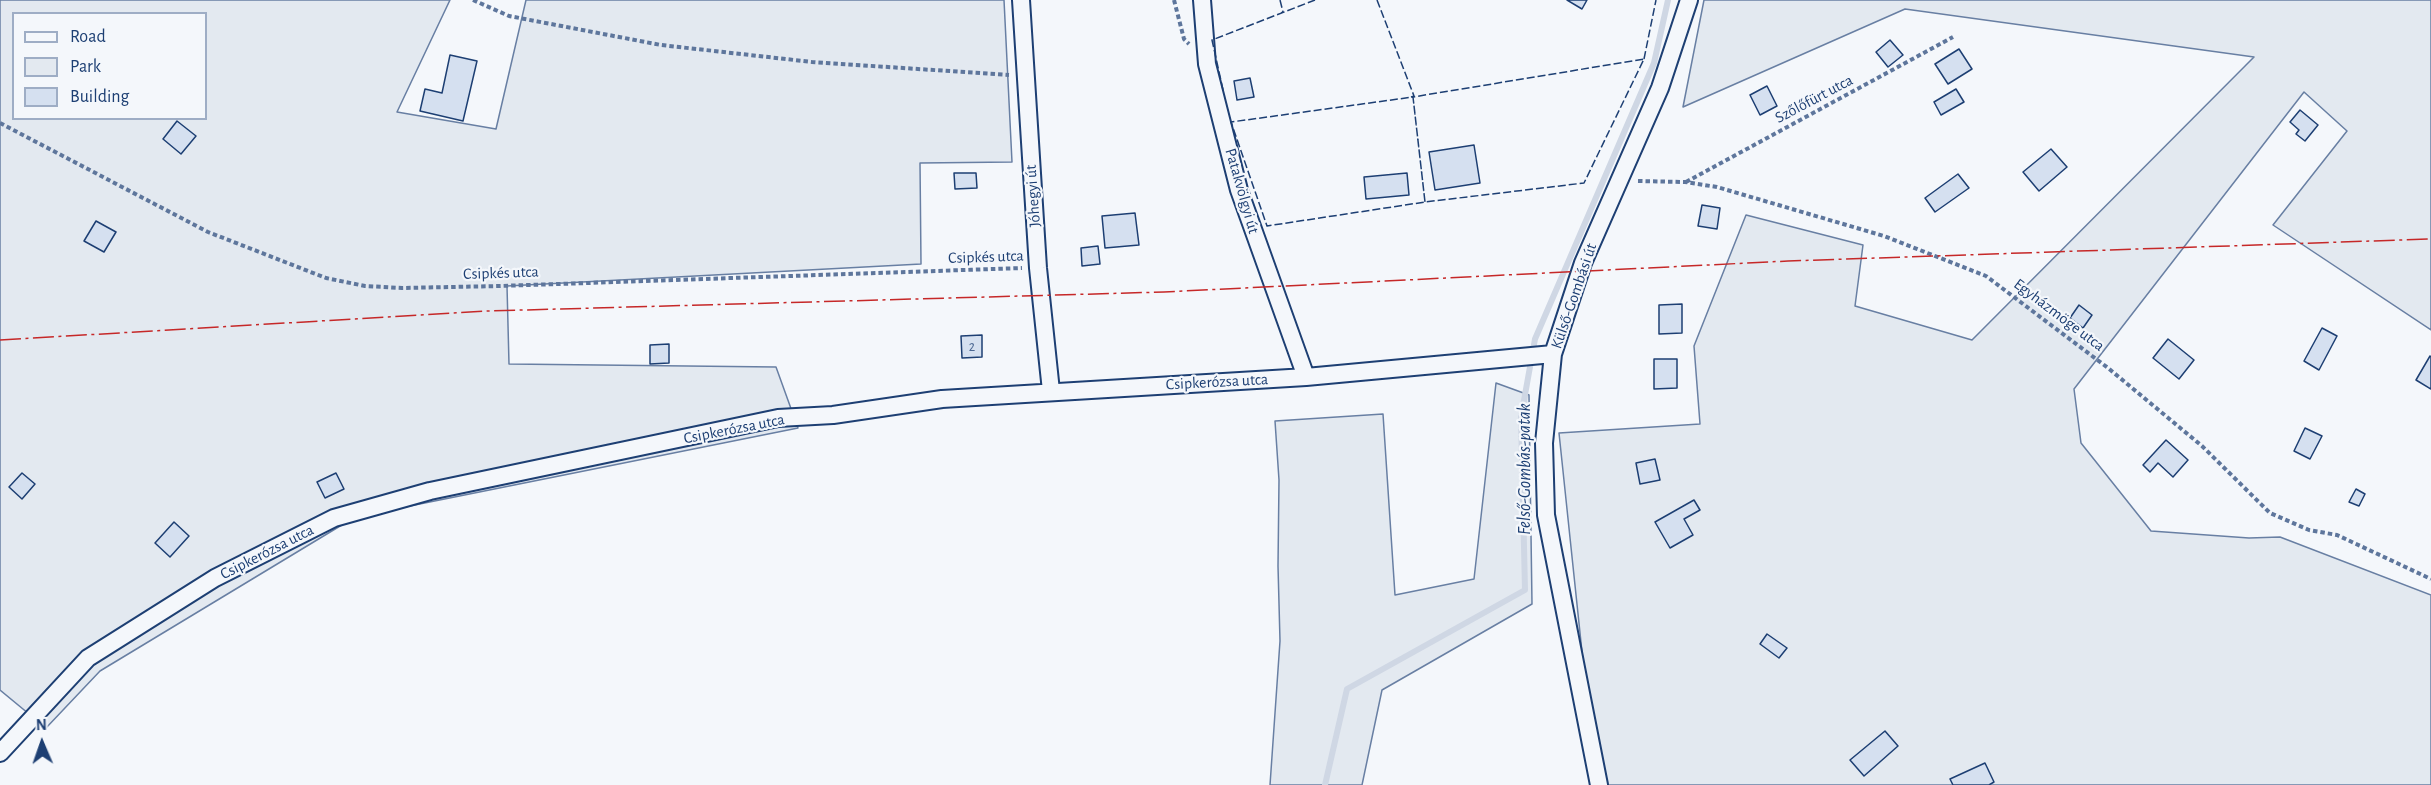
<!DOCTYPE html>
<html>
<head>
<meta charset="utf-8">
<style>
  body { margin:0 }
  #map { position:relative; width:2431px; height:785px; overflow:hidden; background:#f4f7fb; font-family:"Alegreya Sans",sans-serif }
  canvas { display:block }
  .legend { position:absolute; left:12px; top:12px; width:195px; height:108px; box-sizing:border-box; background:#f4f7fb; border:2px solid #9eadc5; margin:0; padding:8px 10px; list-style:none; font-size:18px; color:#1d3f73 }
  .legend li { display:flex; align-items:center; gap:12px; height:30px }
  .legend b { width:30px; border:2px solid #9eadc5 }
  .north { position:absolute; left:12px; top:713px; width:60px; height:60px; -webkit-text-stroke:4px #f4f7fb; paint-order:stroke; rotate:358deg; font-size:16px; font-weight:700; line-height:24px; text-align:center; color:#1d3f73 }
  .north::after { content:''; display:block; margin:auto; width:21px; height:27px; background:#1d3f73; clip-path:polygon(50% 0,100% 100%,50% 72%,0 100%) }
</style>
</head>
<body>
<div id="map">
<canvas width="2431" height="785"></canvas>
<ul class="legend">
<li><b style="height:8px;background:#f4f7fb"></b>Road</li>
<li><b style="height:16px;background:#e3e9f0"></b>Park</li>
<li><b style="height:16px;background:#d5e0f0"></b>Building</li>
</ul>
<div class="north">N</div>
</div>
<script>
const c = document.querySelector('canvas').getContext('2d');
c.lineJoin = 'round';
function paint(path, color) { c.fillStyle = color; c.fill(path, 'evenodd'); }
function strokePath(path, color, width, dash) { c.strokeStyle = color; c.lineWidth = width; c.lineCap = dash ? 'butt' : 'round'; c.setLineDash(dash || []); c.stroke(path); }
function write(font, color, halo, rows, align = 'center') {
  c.font = font + ' "Alegreya Sans",sans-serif'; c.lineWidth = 4.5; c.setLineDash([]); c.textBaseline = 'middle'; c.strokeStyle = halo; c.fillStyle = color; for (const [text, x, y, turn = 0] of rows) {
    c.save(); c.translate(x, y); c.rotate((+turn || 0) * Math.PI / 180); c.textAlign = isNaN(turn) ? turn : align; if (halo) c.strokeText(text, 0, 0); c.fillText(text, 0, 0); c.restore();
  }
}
const green = new Path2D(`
  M 0,0 L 450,0 L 397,112 L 496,129 L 526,0 L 1004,0 L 1012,162 L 920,163 L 921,264 L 507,286 L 509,364 L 776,367 L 798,428 L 355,517 L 100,671 L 46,728 L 0,690 ZM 14,14 L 206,14 L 206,118 L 14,118 Z
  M 1704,0 L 2431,0 L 2431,330 L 2273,225 L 2347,131 L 2304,92 L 2074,389 L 2081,443 L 2151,531 L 2249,538 L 2280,537 L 2431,595 L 2431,785 L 1596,785 L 1559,433 L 1700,424 L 1694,346 L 1746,215 L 1863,245 L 1855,306 L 1972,340 L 2254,57 L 1905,9 L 1683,107 Z
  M 1496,383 L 1529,395 L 1532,604 L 1382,690 L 1362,785 L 1270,785 L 1280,641 L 1278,566 L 1279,480 L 1275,421 L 1383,414 L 1395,595 L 1474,579 Z`);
const stream = new Path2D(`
  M 1325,785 L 1347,689 L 1525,590 L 1521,417 L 1535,339 L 1654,63 L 1668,0`);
const building = new Path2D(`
  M 1567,0 L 1587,0 L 1582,9 Z
  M 1890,40 L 1903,55 L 1888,67 L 1876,52 Z
  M 1959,49 L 1972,69 L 1948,84 L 1935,64 Z
  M 450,55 L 477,61 L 463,121 L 420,111 L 425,89 L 442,93 Z
  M 1250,78 L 1254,97 L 1237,100 L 1234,81 Z
  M 1767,86 L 1777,106 L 1760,115 L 1750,95 Z
  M 1956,89 L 1964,102 L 1941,115 L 1934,102 Z
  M 2300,110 L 2318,125 L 2305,141 L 2296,134 L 2299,130 L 2290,122 Z
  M 177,121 L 196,136 L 181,154 L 163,139 Z
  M 1474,145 L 1480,183 L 1435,190 L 1429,152 Z
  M 2051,149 L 2067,167 L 2039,191 L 2023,172 Z
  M 954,173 L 976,173 L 977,188 L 955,189 Z
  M 1407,173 L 1409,195 L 1366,199 L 1364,177 Z
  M 1958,174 L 1969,188 L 1935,212 L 1925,198 Z
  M 1702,205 L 1720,208 L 1717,229 L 1698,226 Z
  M 1135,213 L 1139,245 L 1105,248 L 1102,216 Z
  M 96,221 L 116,232 L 104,252 L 84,241 Z
  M 1098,246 L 1100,264 L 1082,266 L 1081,248 Z
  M 1682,304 L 1682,333 L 1659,334 L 1659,305 Z
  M 2079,305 L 2092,315 L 2083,328 L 2070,318 Z
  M 2322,328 L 2337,336 L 2319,370 L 2304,361 Z
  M 982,335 L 982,357 L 962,358 L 961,336 Z
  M 2168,339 L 2194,360 L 2179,379 L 2153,358 Z
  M 669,344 L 669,363 L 650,364 L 650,345 Z
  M 2430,356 L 2431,357 L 2431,389 L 2416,380 Z
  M 1654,359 L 1677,359 L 1677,388 L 1654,389 Z
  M 2305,428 L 2322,436 L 2310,459 L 2294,451 Z
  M 2166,440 L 2188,460 L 2173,477 L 2158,463 L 2150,472 L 2143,465 Z
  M 1655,459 L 1660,480 L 1640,484 L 1636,463 Z
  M 22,473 L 35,484 L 22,499 L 9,487 Z
  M 336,473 L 344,489 L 325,498 L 317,482 Z
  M 2356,489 L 2365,494 L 2359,506 L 2349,502 Z
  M 1694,500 L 1700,510 L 1684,519 L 1693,535 L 1670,548 L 1655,522 Z
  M 174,522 L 189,536 L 170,557 L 155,543 Z
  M 1767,634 L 1787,648 L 1779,658 L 1760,644 Z
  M 1885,731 L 1898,746 L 1864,776 L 1850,760 Z
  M 1985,763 L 1994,782 L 1989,785 L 1953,785 L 1950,779 Z`);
const path = new Path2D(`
  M 473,0 L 509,16 L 661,45 L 812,62 L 1009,75
  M 1174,0 L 1184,39 L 1189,44
  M 0,123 L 208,232 L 326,278 L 365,286 L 402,288 L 500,286 L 1022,268
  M 1638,181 L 1685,182 L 1717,187 L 1884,236 L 1986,276 L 2108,368 L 2202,446 L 2270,513 L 2309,530 L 2337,535 L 2431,579
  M 1686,182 L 1953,37`);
const street = new Path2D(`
  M 1021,0 L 1038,268 L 1051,391
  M 1202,0 L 1207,64 L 1239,190 L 1306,377
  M 0,753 L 88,658 L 215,578 L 334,518 L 430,491 L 778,418 L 833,415 L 942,399 L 1306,377 L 1553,354
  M 1599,785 L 1546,515 L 1544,443 L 1553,354 L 1583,263 L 1660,88 L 1689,0`);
const fence = new Path2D(`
  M 1280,0 L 1283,12 L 1281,13
  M 1377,0 L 1414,96 L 1411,97
  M 1644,59 L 1656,0
  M 1223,90 L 1212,40 L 1315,0
  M 1425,202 L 1413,97 L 1231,122 L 1267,226 L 1425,202 L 1584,183 L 1644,59 L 1413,97 L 1425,202`);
const power = new Path2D(`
  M 0,340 L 488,311 L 1164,292 L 1788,261 L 2431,239`);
const numberNames = [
  ["2",972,347]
];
const streetNames = [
  ["Szőlőfürt utca",1814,99,-28],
  ["Patakvölgyi út",1242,191,74],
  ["Jóhegyi út",1033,196,-94],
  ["Csipkés utca",986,257,-2],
  ["Csipkés utca",501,273,-2],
  ["Külső-Gombási út",1574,296,-71],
  ["Egyházmöge utca",2059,315,37],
  ["Csipkerózsa utca",1217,382,-3],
  ["Csipkerózsa utca",734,429,-11],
  ["Csipkerózsa utca",267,552,-27]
];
const waterNames = [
  ["Felső-Gombás-patak",1525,469,-90]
];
paint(green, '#e3e9f0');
strokePath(green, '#687fa3', 1.5);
strokePath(stream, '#cfd7e4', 6);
paint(building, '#d5e0f0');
strokePath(building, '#1d3f73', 1.5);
strokePath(street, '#1d3f73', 20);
strokePath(path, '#5e769c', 4, [4.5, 3]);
strokePath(street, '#f4f7fb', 16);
strokePath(fence, '#1d3f73', 1.5, [8, 3]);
strokePath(power, '#c62828', 1.5, [21, 4.5, 3, 4.5]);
write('14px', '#4b6792', null, numberNames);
write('16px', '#1d3f73', '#f4f7fb', streetNames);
write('italic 18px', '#1d3f73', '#f4f7fb', waterNames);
</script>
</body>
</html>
